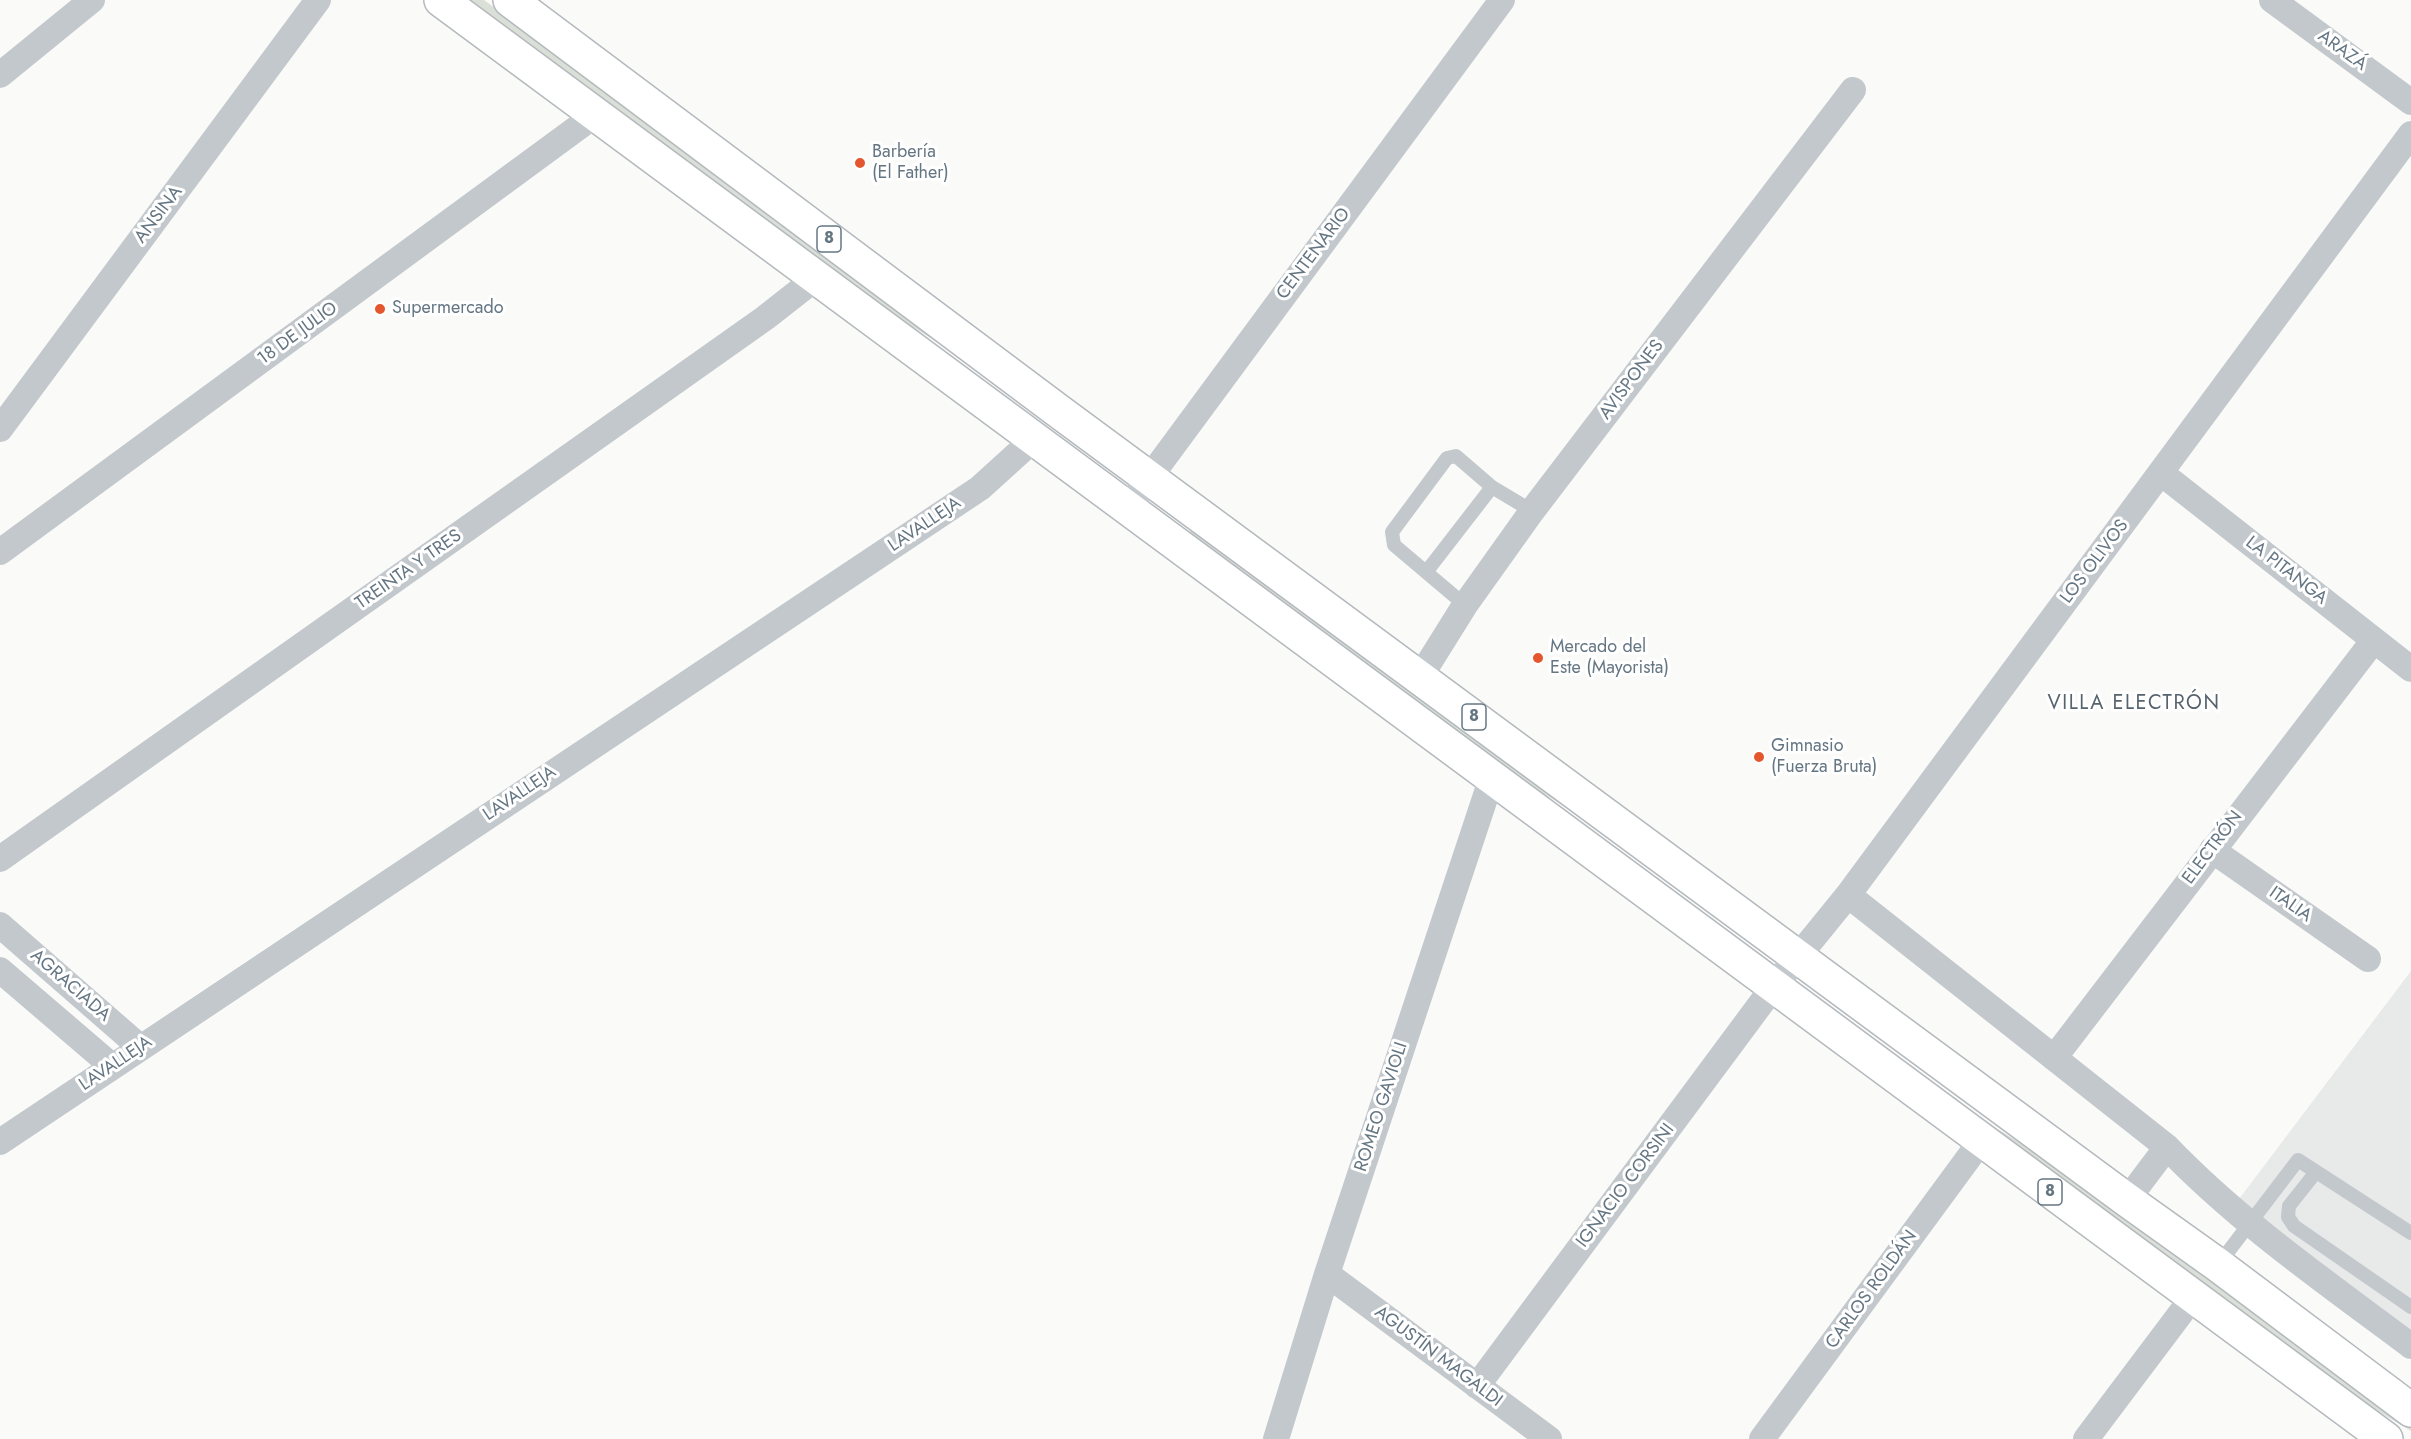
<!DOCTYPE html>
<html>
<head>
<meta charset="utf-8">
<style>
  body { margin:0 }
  canvas { display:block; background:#fafaf8 }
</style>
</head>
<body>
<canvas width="2411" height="1439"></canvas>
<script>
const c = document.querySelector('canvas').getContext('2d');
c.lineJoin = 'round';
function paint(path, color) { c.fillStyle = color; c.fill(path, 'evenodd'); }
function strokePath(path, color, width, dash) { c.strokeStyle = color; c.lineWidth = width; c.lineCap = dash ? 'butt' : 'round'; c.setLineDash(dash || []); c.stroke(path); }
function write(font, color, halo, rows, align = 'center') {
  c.font = font + ' Jost,sans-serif'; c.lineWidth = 6; c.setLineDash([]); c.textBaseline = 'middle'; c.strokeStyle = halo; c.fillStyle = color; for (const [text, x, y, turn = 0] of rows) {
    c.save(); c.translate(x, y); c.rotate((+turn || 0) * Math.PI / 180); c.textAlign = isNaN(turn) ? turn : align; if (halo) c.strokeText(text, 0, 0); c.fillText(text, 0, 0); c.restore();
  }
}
const built = new Path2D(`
  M 2411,971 L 2411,1334 L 2236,1203 Z`);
const green = new Path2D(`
  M 461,0 L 484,0 L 839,263 L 945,347 L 873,302 Z
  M 1191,530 L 1208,536 L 1576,813 L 1494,764 L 1202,547 L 1190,532 Z
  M 1965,1109 L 2064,1170 L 2411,1426 L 2411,1431 L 2315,1373 Z`);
const lane = new Path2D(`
  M 1427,571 L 1492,487
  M 1465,605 L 1394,545 L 1392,532 L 1447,458 L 1456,456 L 1492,487 L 1532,511
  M 2316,1172 L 2289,1206 L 2288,1217 L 2294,1226 L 2411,1307
  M 2218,1265 L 2298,1160 L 2411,1233`);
const street = new Path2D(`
  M 2272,0 L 2411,102
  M 0,75 L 92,0
  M 0,429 L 318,0
  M 2161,473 L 2411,669
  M 1127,508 L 1502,0
  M 0,552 L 595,115
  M 1420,677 L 1465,605 L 1532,511 L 1853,90
  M 2212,850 L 2368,959
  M 0,859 L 765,318 L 816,278
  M 1848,895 L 2167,1147 C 2240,1223 2327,1283 2411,1346
  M 0,925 L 140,1047
  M 0,970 L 112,1066
  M 2054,1058 L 2374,640
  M 0,1142 L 980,488 L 1034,439
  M 2127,1200 L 2167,1147
  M 1327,1274 L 1549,1439
  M 1477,1386 L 1774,986 L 1848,895 L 2411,134
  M 1276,1439 L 1327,1274 L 1492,777
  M 1762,1439 L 1981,1141
  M 2086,1439 L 2193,1297`);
const highway = new Path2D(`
  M 441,0 L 2386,1439
  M 510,0 L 1057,410 L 2127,1200 L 2218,1265 L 2411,1410`);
const markers = [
  [860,163,6,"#e4572e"],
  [380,309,6,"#e4572e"],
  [1538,658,6,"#e4572e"],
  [1759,757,6,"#e4572e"]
];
const shields = [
  [829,239,24],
  [1474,717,24],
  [2050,1192,24]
];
const shieldNames = [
  ["8",829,239],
  ["8",1474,717],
  ["8",2050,1192]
];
const streetNames = [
  ["ARAZÁ",2342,51,36],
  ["ANSINA",159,215,-53],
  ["CENTENARIO",1314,254,-53],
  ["18 DE JULIO",298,334,-36],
  ["AVISPONES",1632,380,-53],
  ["LAVALLEJA",925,525,-34],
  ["LOS OLIVOS",2095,562,-53],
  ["TREINTA Y TRES",409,570,-35],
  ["LA PITANGA",2286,571,38],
  ["LAVALLEJA",520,794,-34],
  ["ELECTRÓN",2213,848,-53],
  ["ITALIA",2290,905,35],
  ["AGRACIADA",70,986,41],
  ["LAVALLEJA",116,1064,-34],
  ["ROMEO GAVIOLI",1382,1107,-72],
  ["IGNACIO CORSINI",1626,1186,-53],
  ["CARLOS ROLDÁN",1872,1290,-54],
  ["AGUSTÍN MAGALDI",1438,1357,37]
];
const poiNames = [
  ["Barbería",872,153],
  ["(El Father)",872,174],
  ["Supermercado",392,309],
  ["Mercado del",1550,648],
  ["Este (Mayorista)",1550,669],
  ["Gimnasio",1771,747],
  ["(Fuerza Bruta)",1771,768]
];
const neighbourhoodNames = [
  ["VILLA ELECTRÓN",2134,704]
];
paint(built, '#e8e9e9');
paint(green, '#dadfd7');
strokePath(highway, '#b4b9bd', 36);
strokePath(lane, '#c3c8cc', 14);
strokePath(street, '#c3c8cc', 26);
strokePath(highway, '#fff', 33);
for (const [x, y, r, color] of markers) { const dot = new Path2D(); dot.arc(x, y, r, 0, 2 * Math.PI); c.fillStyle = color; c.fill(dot); strokePath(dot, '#fff', 2); }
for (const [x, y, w] of shields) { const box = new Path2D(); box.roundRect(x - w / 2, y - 13, w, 26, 4.5); c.fillStyle = '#fff'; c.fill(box); strokePath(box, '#657683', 1.5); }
write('bold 16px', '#657683', null, shieldNames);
write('18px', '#657683', '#fff', streetNames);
write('18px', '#657683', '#fff', poiNames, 'left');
c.letterSpacing = '1.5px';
write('20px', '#57646e', '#fff', neighbourhoodNames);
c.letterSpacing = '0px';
</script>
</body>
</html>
